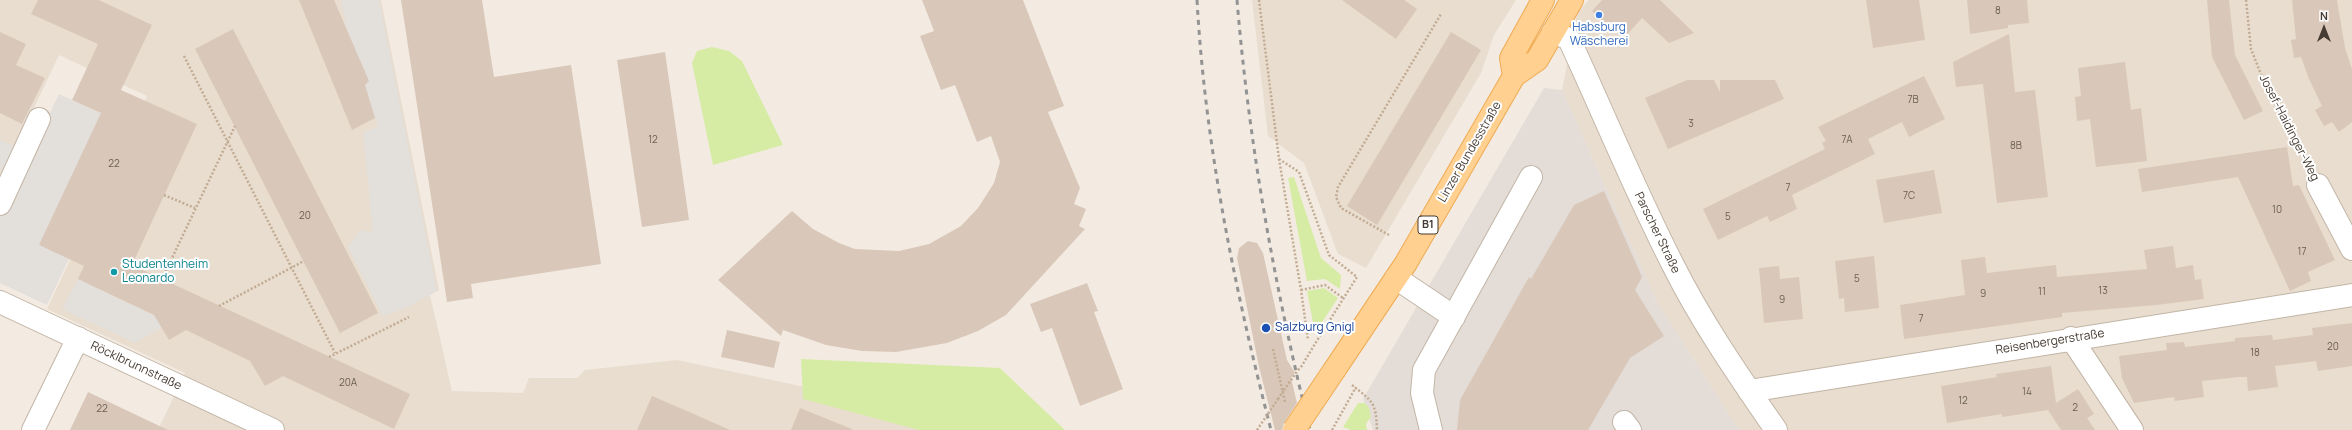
<!DOCTYPE html>
<html>
<head>
<meta charset="utf-8">
<style>
  body { margin:0 }
  #map { position:relative; width:2352px; height:430px; overflow:hidden; background:#f3ebe2; font-family:Manrope,sans-serif }
  canvas { display:block }
  .north { position:absolute; left:2304px; top:8px; width:40px; height:40px; -webkit-text-stroke:3px #fff; paint-order:stroke; rotate:0deg; font-size:11px; font-weight:700; line-height:16px; text-align:center; color:#453b32 }
  .north::after { content:''; display:block; margin:auto; width:14px; height:18px; background:#453b32; clip-path:polygon(50% 0,100% 100%,50% 72%,0 100%) }
</style>
</head>
<body>
<div id="map">
<canvas width="2352" height="430"></canvas>
<div class="north">N</div>
</div>
<script>
const c = document.querySelector('canvas').getContext('2d');
c.lineJoin = 'round';
function paint(path, color) { c.fillStyle = color; c.fill(path, 'evenodd'); }
function strokePath(path, color, width, dash) { c.strokeStyle = color; c.lineWidth = width; c.lineCap = dash ? 'butt' : 'round'; c.setLineDash(dash || []); c.stroke(path); }
function write(font, color, halo, rows, align = 'center') {
  c.font = font + ' Manrope,sans-serif'; c.lineWidth = 4; c.setLineDash([]); c.textBaseline = 'middle'; c.strokeStyle = halo; c.fillStyle = color; for (const [text, x, y, turn = 0] of rows) {
    c.save(); c.translate(x, y); c.rotate((+turn || 0) * Math.PI / 180); c.textAlign = isNaN(turn) ? turn : align; if (halo) c.strokeText(text, 0, 0); c.fillText(text, 0, 0); c.restore();
  }
}
const residential = new Path2D(`
  M 0,0 L 381,0 L 439,290 L 430,295 L 452,391 L 523,393 L 529,378 L 577,378 L 585,370 L 677,360 L 815,389 L 946,430 L 158,430 L 185,373 L 47,309 L 147,96 L 59,55 L 0,180 Z
  M 1252,0 L 1516,0 L 1494,35 L 1481,73 L 1366,268 L 1338,254 L 1304,163 L 1268,136 Z
  M 1589,0 L 2352,0 L 2352,430 L 1739,430 L 1657,302 L 1562,90 L 1577,13 Z`);
const industrial = new Path2D(`
  M 1544,88 L 1562,90 L 1657,302 L 1739,430 L 1373,430 L 1363,399 Z`);
const green = new Path2D(`
  M 712,47 L 729,51 L 742,61 L 783,145 L 713,165 L 692,63 L 697,51 Z
  M 1294,177 L 1321,258 L 1341,275 L 1340,289 L 1325,279 L 1307,281 L 1288,178 Z
  M 1324,288 L 1338,298 L 1315,333 L 1307,291 Z
  M 801,359 L 1000,368 L 1065,430 L 919,430 L 803,399 Z
  M 1358,403 L 1365,403 L 1369,408 L 1371,417 L 1366,424 L 1367,430 L 1351,430 L 1343,427 Z`);
const parking = new Path2D(`
  M 341,0 L 379,0 L 437,291 L 406,308 L 383,316 L 348,247 L 360,230 L 373,233 L 363,132 L 378,127 L 347,33 Z
  M 59,94 L 101,113 L 69,259 L 47,305 L 0,283 L 0,181 L 5,171 L 0,169 L 0,140 L 17,147 L 36,107 L 50,113 Z
  M 78,279 L 170,323 L 135,343 L 62,309 Z`);
const building = new Path2D(`
  M 38,0 L 99,0 L 152,25 L 121,90 L 197,124 L 132,265 L 410,394 L 394,429 L 283,376 L 265,386 L 250,361 L 186,330 L 169,340 L 154,315 L 78,279 L 84,266 L 39,245 L 101,113 L 72,100 L 98,44 L 31,14 Z
  M 299,0 L 334,0 L 369,81 L 365,85 L 375,118 L 352,130 Z
  M 401,0 L 482,0 L 494,77 L 571,65 L 601,264 L 471,284 L 473,298 L 447,302 Z
  M 922,0 L 1023,0 L 1064,106 L 1048,112 L 1080,188 L 1074,204 L 1086,209 L 1079,226 L 1085,229 L 1006,315 L 978,331 L 947,343 L 896,352 L 862,351 L 826,345 L 783,330 L 781,336 L 718,280 L 792,211 L 813,229 L 839,243 L 855,249 L 899,251 L 929,244 L 961,226 L 978,208 L 994,183 L 1000,162 L 991,136 L 977,142 L 955,85 L 941,90 L 920,36 L 934,31 Z
  M 1342,0 L 1404,0 L 1417,9 L 1396,39 Z
  M 1602,0 L 1660,0 L 1694,33 L 1669,43 L 1642,18 L 1623,39 L 1592,11 Z
  M 1866,0 L 1919,0 L 1925,40 L 1873,48 Z
  M 1967,0 L 2027,0 L 2029,23 L 2008,25 L 2008,28 L 1970,34 Z
  M 2207,0 L 2229,0 L 2235,55 L 2263,111 L 2244,120 L 2212,57 Z
  M 2292,0 L 2337,0 L 2345,48 L 2352,69 L 2352,122 L 2339,132 L 2332,122 L 2324,126 L 2315,110 L 2322,106 L 2309,79 L 2301,57 L 2294,58 L 2291,40 L 2296,39 Z
  M 233,29 L 378,313 L 340,333 L 195,49 Z
  M 0,32 L 26,44 L 16,65 L 45,78 L 22,124 L 0,113 Z
  M 1451,32 L 1481,50 L 1377,225 L 1347,206 Z
  M 2009,34 L 2015,92 L 2035,90 L 2048,197 L 1997,203 L 1983,84 L 1956,87 L 1953,62 Z
  M 665,52 L 689,220 L 642,227 L 617,60 Z
  M 2125,62 L 2131,110 L 2141,108 L 2147,161 L 2096,167 L 2090,119 L 2077,121 L 2075,97 L 2081,96 L 2078,68 Z
  M 1924,76 L 1945,119 L 1909,137 L 1902,122 L 1868,139 L 1875,154 L 1792,195 L 1797,209 L 1770,222 L 1767,216 L 1718,240 L 1703,209 L 1825,149 L 1822,143 L 1826,141 L 1818,127 Z
  M 1687,80 L 1714,80 L 1720,92 L 1720,80 L 1775,80 L 1784,99 L 1668,149 L 1645,98 Z
  M 2287,147 L 2293,186 L 2299,185 L 2335,260 L 2308,272 L 2311,281 L 2290,291 L 2238,177 L 2142,192 L 2138,169 Z
  M 1934,170 L 1942,213 L 1884,223 L 1876,180 Z
  M 1604,191 L 1642,277 L 1635,290 L 1664,336 L 1630,358 L 1588,430 L 1457,430 L 1460,400 L 1529,277 L 1531,279 L 1574,205 Z
  M 1248,241 L 1257,243 L 1263,253 L 1287,360 L 1295,373 L 1291,378 L 1297,403 L 1284,423 L 1282,430 L 1275,430 L 1259,367 L 1237,258 L 1239,248 Z
  M 2173,246 L 2176,268 L 2193,265 L 2195,280 L 2201,279 L 2204,299 L 2156,305 L 2062,313 L 2062,317 L 1904,339 L 1900,305 L 1965,295 L 1961,260 L 1985,257 L 1987,273 L 2056,265 L 2057,277 L 2147,269 L 2144,250 Z
  M 1874,256 L 1879,308 L 1845,312 L 1844,298 L 1839,299 L 1835,261 Z
  M 1779,266 L 1780,279 L 1799,277 L 1803,319 L 1764,323 L 1759,268 Z
  M 1087,283 L 1098,311 L 1094,312 L 1123,389 L 1080,406 L 1052,328 L 1041,332 L 1030,304 Z
  M 2352,323 L 2352,366 L 2318,371 L 2316,361 L 2275,366 L 2278,387 L 2248,391 L 2247,377 L 2239,377 L 2202,381 L 2204,397 L 2175,401 L 2174,397 L 2134,403 L 2122,378 L 2119,356 L 2167,350 L 2166,343 L 2184,342 L 2185,347 L 2235,341 L 2235,338 L 2272,335 L 2273,340 L 2313,335 L 2312,328 Z
  M 727,330 L 780,342 L 774,368 L 721,357 Z
  M 2051,366 L 2056,403 L 2078,389 L 2094,414 L 2087,418 L 2095,430 L 2061,430 L 2048,410 L 2002,417 L 2002,414 L 1947,423 L 1941,386 L 1997,377 L 1996,374 Z
  M 88,392 L 168,430 L 70,430 Z
  M 652,396 L 687,411 L 730,430 L 637,430 Z
  M 800,408 L 852,429 L 852,430 L 791,430 Z`);
const path = new Path2D(`
  M 1259,0 L 1279,159 L 1301,290 L 1308,340
  M 2246,0 L 2251,49 L 2264,82 L 2307,164
  M 184,56 L 335,353
  M 1279,159 L 1299,172 L 1329,255 L 1357,277 L 1321,334
  M 164,195 L 195,208
  M 1389,235 L 1341,208 L 1336,197 L 1338,187 L 1441,14
  M 162,279 L 235,126
  M 1301,290 L 1325,285 L 1343,298
  M 219,306 L 304,261
  M 329,357 L 409,317
  M 1298,370 L 1301,367
  M 1352,385 C 1373,402 1376,402 1377,430
  M 1278,399 L 1284,390
  M 1332,430 L 1356,387`);
const minor = new Path2D(`
  M 1553,32 L 1569,39 C 1604,114 1635,191 1673,265 C 1702,323 1739,376 1776,430
  M 2318,185 L 2352,249
  M 0,204 L 39,119
  M 1396,278 L 1454,317
  M 0,302 L 273,430
  M 2071,338 L 2132,430
  M 1749,391 L 2352,295
  M 1624,422 L 1630,430
  M 33,430 L 78,338
  M 1431,430 L 1422,393 L 1424,370 L 1531,177`);
const major = new Path2D(`
  M 1514,76 L 1511,58 L 1543,0
  M 1335,369 L 1406,263 L 1514,76 L 1537,60 L 1572,0`);
const rail = new Path2D(`
  M 1197,0 C 1205,145 1235,290 1271,430
  M 1237,0 C 1249,145 1275,289 1310,430`);
const pathBridge = new Path2D(`
  M 1273,349 L 1285,402
  M 1301,367 L 1321,334
  M 1284,390 L 1298,370
  M 1257,430 L 1278,399`);
const majorBridge = new Path2D(`
  M 1294,430 L 1335,369`);
const markers = [
  [1599,15,4,"#3f7fe0"],
  [114,272,4,"#0f9aa8"],
  [1266,328,5,"#1a4fb4"]
];
const numberNames = [
  ["8",1998,11],
  ["7B",1913,100],
  ["3",1691,124],
  ["12",653,140],
  ["7A",1847,140],
  ["8B",2016,146],
  ["22",114,164],
  ["7",1788,188],
  ["7C",1909,196],
  ["10",2277,210],
  ["20",305,216],
  ["5",1728,217],
  ["17",2302,252],
  ["5",1857,279],
  ["13",2103,291],
  ["11",2042,292],
  ["9",1983,294],
  ["9",1782,300],
  ["7",1921,319],
  ["20",2333,347],
  ["18",2255,353],
  ["20A",348,383],
  ["14",2027,392],
  ["12",1963,401],
  ["2",2075,408],
  ["22",102,409]
];
const shields = [
  [1428,225,20]
];
const shieldNames = [
  ["B1",1428,225]
];
const shopNames = [
  ["Habsburg",1599,28],
  ["Wäscherei",1599,42]
];
const streetNames = [
  ["Josef-Haidinger-Weg",2289,128,63],
  ["Linzer Bundesstraße",1470,152,-60],
  ["Parscher Straße",1657,233,64],
  ["Reisenbergerstraße",2050,342,-9],
  ["Röcklbrunnstraße",136,366,25]
];
const cultureNames = [
  ["Studentenheim",122,265],
  ["Leonardo",122,279]
];
const transitNames = [
  ["Salzburg Gnigl",1275,328]
];
paint(residential, '#e8ddcf');
paint(industrial, '#e4ddd7');
paint(green, '#d6eca5');
paint(parking, '#e3dfdb');
paint(building, '#d9c8b9');
strokePath(minor, '#c2b5a6', 24);
strokePath(major, '#f0ab53', 24);
strokePath(path, '#c2ab93', 2.5, [2, 2]);
strokePath(minor, '#fff', 22);
strokePath(major, '#ffd08f', 22);
strokePath(rail, '#939393', 3, [5, 5]);
strokePath(majorBridge, '#f0ab53', 24, []);
strokePath(pathBridge, '#c2ab93', 2.5, [2, 2]);
strokePath(majorBridge, '#ffd08f', 22);
for (const [x, y, r, color] of markers) { const dot = new Path2D(); dot.arc(x, y, r, 0, 2 * Math.PI); c.fillStyle = color; c.fill(dot); strokePath(dot, '#fff', 1.5); }
write('10px', '#6a5e54', null, numberNames);
for (const [x, y, w] of shields) { const box = new Path2D(); box.roundRect(x - w / 2, y - 9, w, 18, 3); c.fillStyle = '#fff'; c.fill(box); strokePath(box, '#453b32', 1); }
write('bold 11px', '#453b32', null, shieldNames);
write('12px', '#366cbe', '#fff', shopNames);
write('12px', '#453b32', '#fff', streetNames);
write('12px', '#0d838f', '#fff', cultureNames, 'left');
write('12px', '#164399', '#fff', transitNames, 'left');
</script>
</body>
</html>
